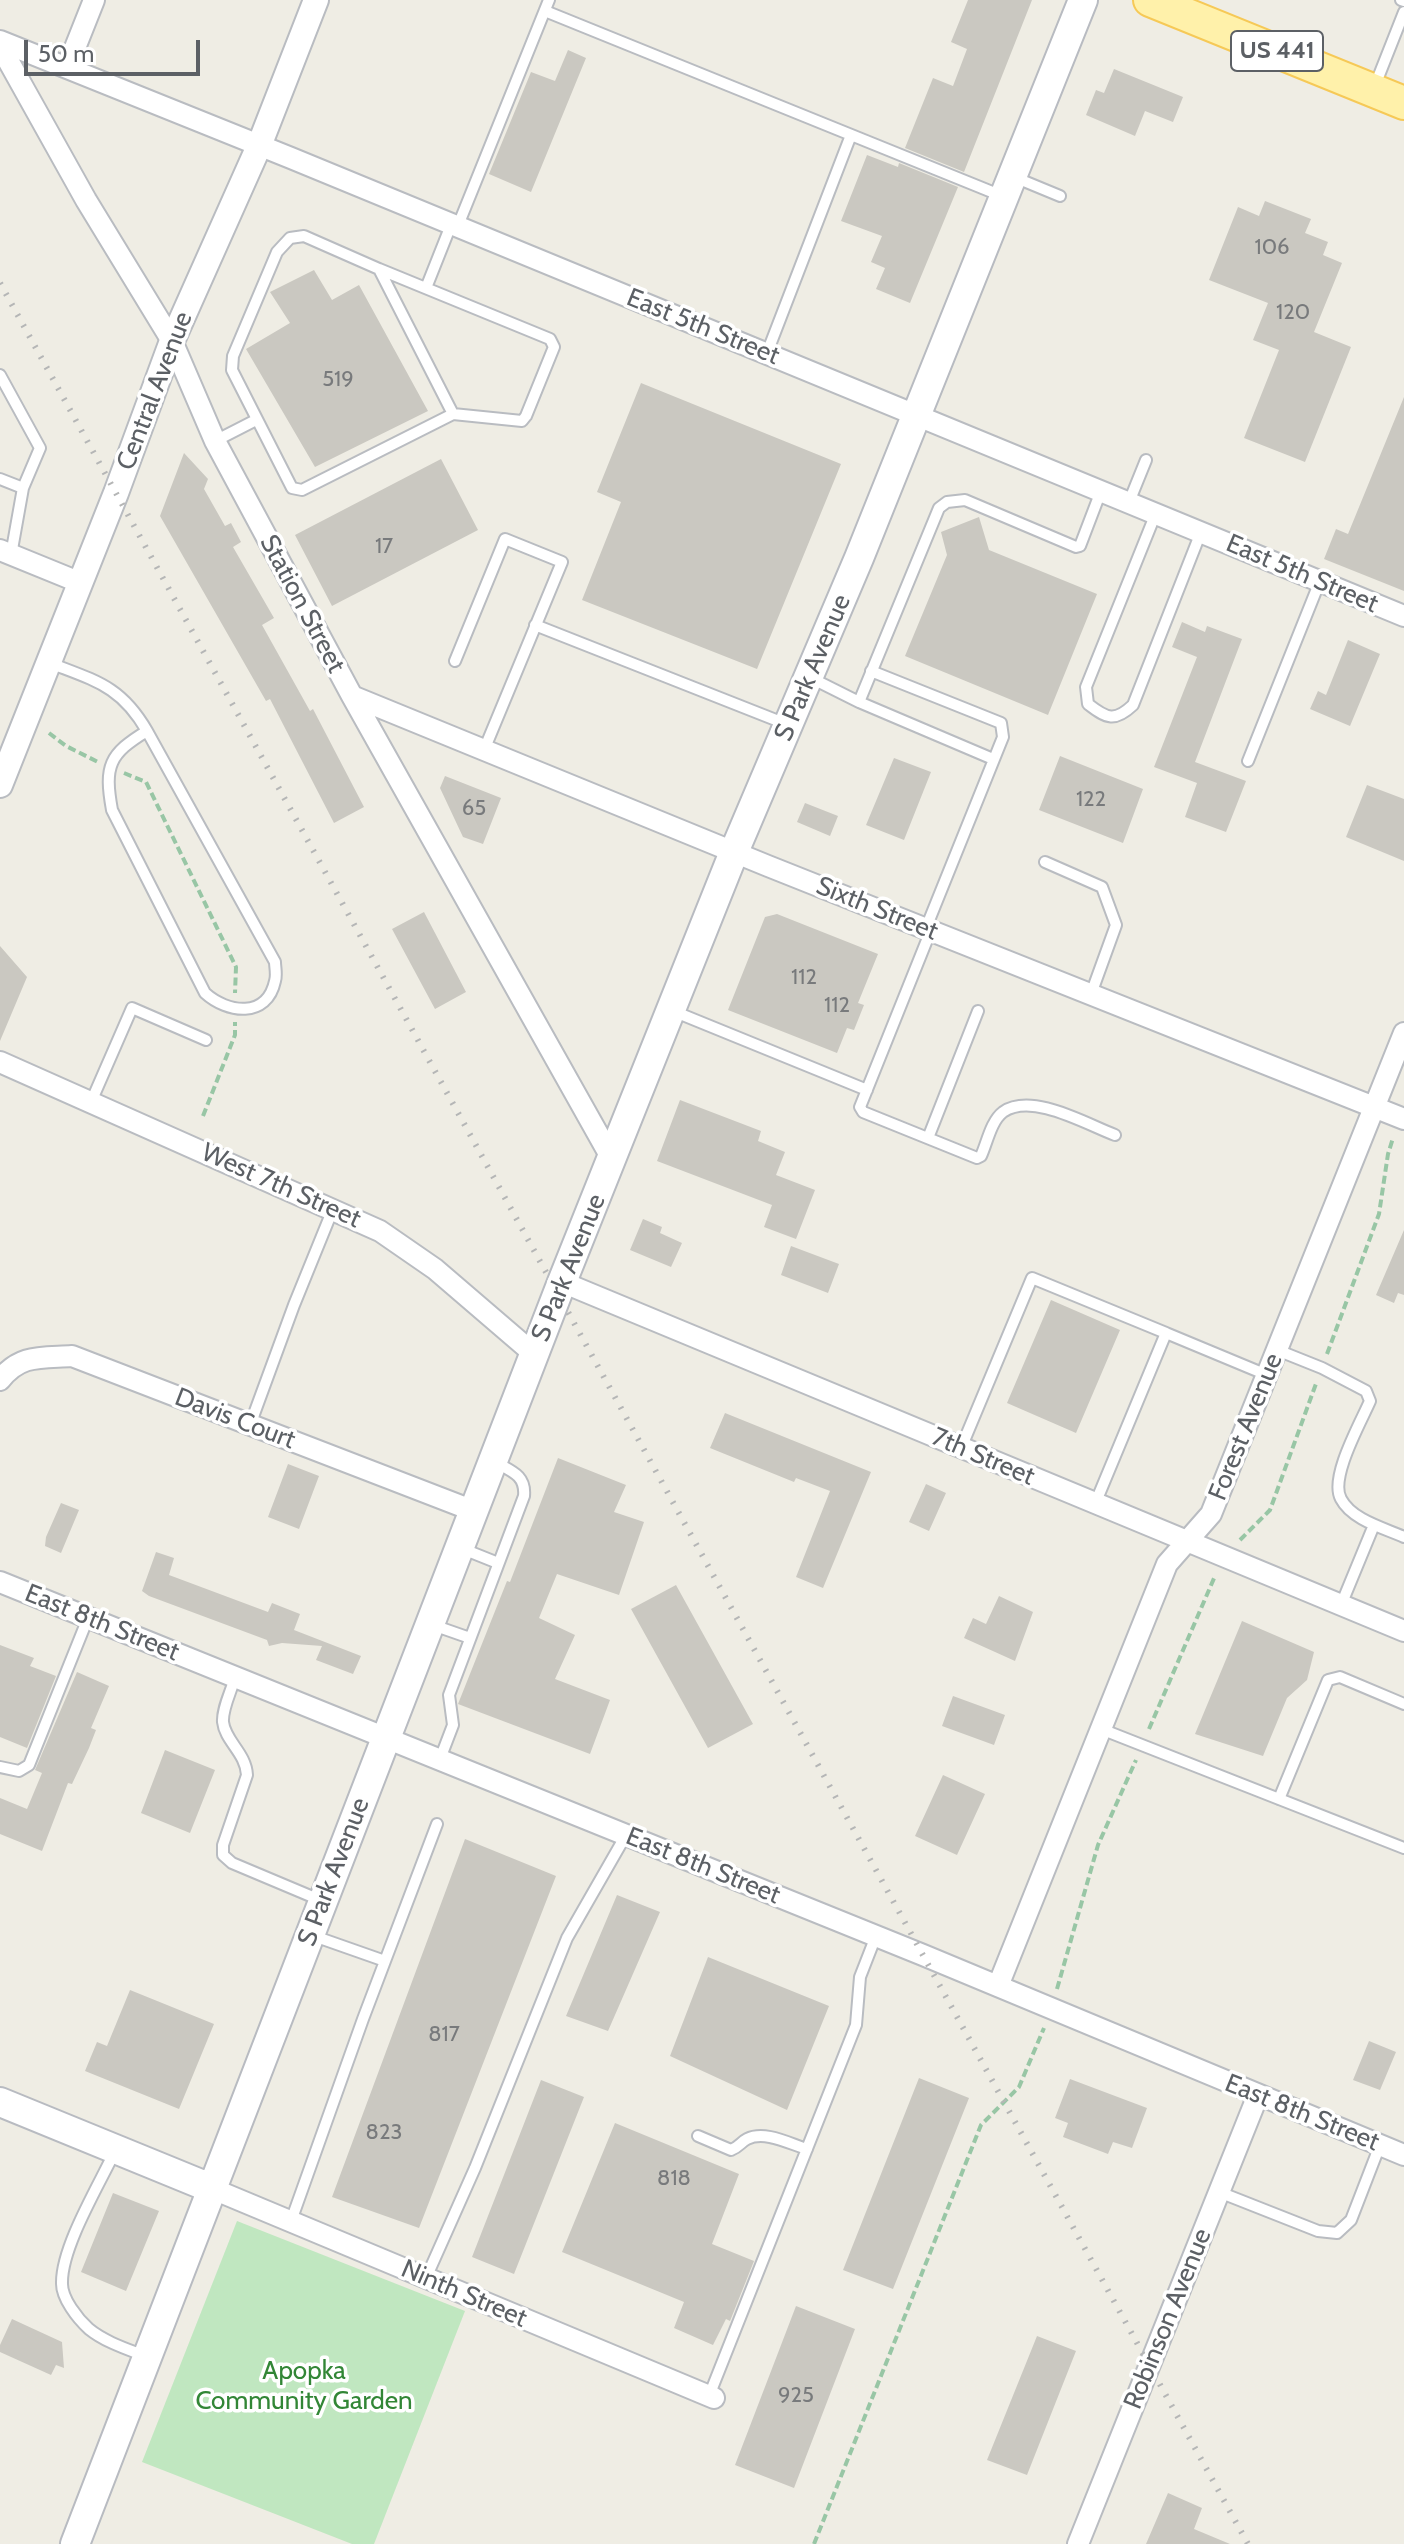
<!DOCTYPE html>
<html>
<head>
<meta charset="utf-8">
<style>
  body { margin:0 }
  #map { position:relative; width:1404px; height:2544px; overflow:hidden; background:#efede4; font-family:Cabin,sans-serif }
  canvas { display:block }
  .scale { position:absolute; left:24px; top:40px; width:176px; height:36px; box-sizing:border-box; border:4px solid #5c6065; border-top:0; padding-left:10px; font-size:24px; line-height:28px; white-space:nowrap; color:#5c6065; -webkit-text-stroke:6px #fff; paint-order:stroke }
</style>
</head>
<body>
<div id="map">
<canvas width="1404" height="2544"></canvas>
<div class="scale">50 m</div>
</div>
<script>
const c = document.querySelector('canvas').getContext('2d');
c.lineJoin = 'round';
function paint(path, color) { c.fillStyle = color; c.fill(path, 'evenodd'); }
function strokePath(path, color, width, dash) { c.strokeStyle = color; c.lineWidth = width; c.lineCap = dash ? 'butt' : 'round'; c.setLineDash(dash || []); c.stroke(path); }
function write(font, color, halo, rows, align = 'center') {
  c.font = font + ' Cabin,sans-serif'; c.lineWidth = 7; c.setLineDash([]); c.textBaseline = 'middle'; c.strokeStyle = halo; c.fillStyle = color; for (const [text, x, y, turn = 0] of rows) {
    c.save(); c.translate(x, y); c.rotate((+turn || 0) * Math.PI / 180); c.textAlign = isNaN(turn) ? turn : align; if (halo) c.strokeText(text, 0, 0); c.fillText(text, 0, 0); c.restore();
  }
}
const green = new Path2D(`
  M 237,2221 L 465,2311 L 374,2544 L 352,2544 L 142,2462 Z`);
const building = new Path2D(`
  M 968,0 L 1032,0 L 964,172 L 905,148 L 933,78 L 953,86 L 967,49 L 951,42 Z
  M 568,50 L 586,58 L 531,192 L 489,174 L 531,72 L 555,81 Z
  M 1114,69 L 1183,97 L 1173,122 L 1145,111 L 1135,136 L 1086,115 L 1096,90 L 1104,93 Z
  M 867,155 L 898,167 L 899,163 L 958,187 L 910,303 L 876,289 L 885,268 L 871,262 L 882,236 L 841,221 Z
  M 1265,201 L 1311,219 L 1305,233 L 1328,242 L 1323,255 L 1342,263 L 1314,332 L 1351,347 L 1305,462 L 1244,438 L 1279,350 L 1253,340 L 1268,303 L 1209,280 L 1238,207 L 1259,216 Z
  M 314,270 L 332,300 L 359,285 L 428,411 L 315,467 L 246,349 L 290,323 L 270,292 Z
  M 641,383 L 841,464 L 757,669 L 582,600 L 621,502 L 597,492 Z
  M 1404,397 L 1404,591 L 1324,559 L 1336,529 L 1348,534 Z
  M 184,453 L 208,479 L 204,489 L 225,526 L 231,523 L 241,542 L 233,547 L 274,618 L 262,625 L 310,711 L 313,709 L 364,807 L 334,823 L 270,699 L 266,701 L 160,516 Z
  M 441,459 L 478,530 L 332,606 L 295,535 Z
  M 979,517 L 989,550 L 1097,594 L 1048,715 L 905,656 L 947,555 L 941,532 Z
  M 1182,622 L 1205,632 L 1207,626 L 1242,639 L 1195,762 L 1246,781 L 1226,832 L 1185,817 L 1197,783 L 1154,767 L 1197,657 L 1172,647 Z
  M 1348,640 L 1380,654 L 1350,726 L 1310,709 L 1318,691 L 1326,695 Z
  M 1060,756 L 1143,789 L 1123,843 L 1039,810 Z
  M 894,758 L 931,772 L 904,840 L 866,825 Z
  M 445,776 L 501,798 L 483,844 L 463,837 L 440,788 Z
  M 1367,785 L 1404,799 L 1404,861 L 1346,837 Z
  M 805,803 L 838,816 L 830,836 L 797,822 Z
  M 424,912 L 466,992 L 435,1009 L 392,929 Z
  M 777,914 L 878,954 L 858,1003 L 864,1005 L 854,1030 L 847,1028 L 837,1053 L 728,1010 L 765,917 Z
  M 0,946 L 27,977 L 0,1041 Z
  M 680,1100 L 761,1131 L 758,1141 L 785,1152 L 776,1175 L 815,1190 L 796,1239 L 764,1227 L 772,1205 L 657,1161 Z
  M 643,1219 L 662,1227 L 660,1233 L 682,1243 L 671,1267 L 630,1250 Z
  M 1404,1230 L 1404,1295 L 1398,1293 L 1394,1303 L 1376,1295 Z
  M 791,1246 L 839,1264 L 828,1293 L 781,1275 Z
  M 1051,1300 L 1120,1330 L 1076,1433 L 1007,1403 Z
  M 725,1413 L 871,1472 L 823,1588 L 796,1577 L 830,1491 L 796,1478 L 794,1482 L 710,1448 Z
  M 558,1458 L 626,1485 L 614,1512 L 644,1522 L 619,1595 L 557,1574 L 539,1618 L 575,1635 L 555,1679 L 610,1700 L 590,1754 L 458,1704 L 507,1581 L 510,1582 Z
  M 288,1464 L 319,1476 L 299,1529 L 268,1517 Z
  M 926,1484 L 946,1493 L 929,1531 L 909,1522 Z
  M 61,1503 L 79,1510 L 61,1553 L 45,1546 L 46,1537 Z
  M 156,1552 L 174,1558 L 169,1575 L 268,1612 L 272,1603 L 300,1614 L 294,1630 L 361,1656 L 353,1674 L 316,1660 L 322,1646 L 282,1643 L 269,1646 L 267,1640 L 149,1596 L 142,1591 Z
  M 676,1585 L 753,1724 L 708,1748 L 631,1609 Z
  M 999,1596 L 1033,1612 L 1015,1661 L 964,1638 L 973,1618 L 986,1624 Z
  M 1242,1621 L 1314,1652 L 1307,1680 L 1287,1698 L 1263,1756 L 1195,1734 Z
  M 0,1645 L 34,1658 L 30,1666 L 56,1676 L 27,1748 L 0,1737 Z
  M 77,1672 L 109,1686 L 91,1728 L 96,1730 L 89,1748 L 72,1784 L 68,1783 L 42,1851 L 0,1834 L 0,1798 L 27,1809 L 42,1773 L 35,1770 Z
  M 953,1696 L 1005,1715 L 994,1745 L 942,1726 Z
  M 165,1750 L 215,1770 L 190,1833 L 141,1813 Z
  M 943,1775 L 985,1794 L 957,1855 L 915,1836 Z
  M 465,1839 L 556,1876 L 419,2228 L 332,2197 Z
  M 617,1895 L 660,1912 L 608,2031 L 566,2016 Z
  M 708,1957 L 829,2006 L 787,2110 L 670,2056 Z
  M 130,1990 L 214,2024 L 179,2109 L 85,2071 L 97,2042 L 107,2046 Z
  M 1369,2041 L 1396,2052 L 1380,2090 L 1353,2080 Z
  M 919,2078 L 969,2098 L 893,2289 L 843,2270 Z
  M 1070,2079 L 1147,2108 L 1132,2148 L 1113,2142 L 1108,2154 L 1063,2137 L 1068,2123 L 1055,2118 Z
  M 541,2080 L 584,2097 L 514,2274 L 472,2257 Z
  M 615,2123 L 739,2174 L 712,2244 L 754,2261 L 730,2321 L 726,2319 L 713,2345 L 674,2328 L 684,2302 L 562,2252 Z
  M 113,2193 L 159,2211 L 126,2291 L 81,2272 Z
  M 796,2306 L 855,2329 L 794,2488 L 735,2465 Z
  M 12,2319 L 62,2342 L 64,2368 L 56,2365 L 51,2375 L 0,2352 L 0,2345 Z
  M 1037,2336 L 1076,2351 L 1027,2475 L 987,2460 Z
  M 1168,2493 L 1202,2508 L 1194,2529 L 1230,2544 L 1146,2544 Z`);
const path = new Path2D(`
  M 49,733 L 66,746 L 98,762
  M 124,773 L 146,782 L 236,967 L 235,993
  M 203,1116 L 235,1035 L 235,1022
  M 1327,1354 L 1379,1214 L 1388,1154 L 1393,1138
  M 1240,1540 L 1270,1510 L 1317,1381
  M 1149,1729 L 1215,1576
  M 1057,1989 L 1098,1845 L 1136,1760
  M 814,2544 L 981,2125 L 1019,2087 L 1044,2028`);
const service = new Path2D(`
  M 1401,0 L 1404,1
  M 545,11 L 1002,196
  M 1374,88 L 1404,12
  M 1014,177 L 1060,196
  M 457,228 L 549,0
  M 304,236 L 379,269 L 453,414 L 302,490 L 292,488 L 232,370 L 233,356 L 277,252 L 290,238 Z
  M 379,269 L 550,339 L 554,347 L 526,416 L 522,421 L 453,414
  M 426,288 L 451,225
  M 767,353 L 851,135
  M 0,375 L 40,448 L 23,488 L 11,555
  M 215,441 L 256,420
  M 0,479 L 23,488
  M 1129,502 L 1146,460
  M 1156,513 L 1086,687 L 1088,704 C 1107,719 1115,722 1133,705 L 1201,532
  M 535,625 L 786,724
  M 455,661 L 505,539 L 562,562 L 484,750
  M 50,663 C 96,681 121,686 147,731 L 275,962 C 275,967 277,975 275,981 C 267,1019 227,1013 205,993 L 112,810 C 104,766 109,754 147,731
  M 871,671 L 1001,723 L 1003,737 L 926,928
  M 809,677 L 859,702 L 939,508 L 947,502 L 965,500 L 1076,547 L 1080,546 L 1101,491
  M 859,702 L 993,759
  M 1248,761 L 1320,581
  M 1045,862 L 1102,887 L 1116,925 L 1091,994
  M 931,930 L 860,1107 L 863,1112 L 977,1158 L 981,1156 C 987,1143 991,1121 1003,1112 C 1032,1092 1086,1124 1115,1135
  M 673,1011 L 867,1090
  M 91,1102 L 132,1008 L 206,1040
  M 928,1138 L 978,1011
  M 1277,1350 L 1322,1368 L 1366,1391 L 1370,1401 C 1361,1422 1329,1478 1341,1499 C 1352,1520 1384,1528 1404,1537
  M 250,1425 L 294,1305 L 333,1209
  M 961,1448 L 1032,1278 L 1166,1333
  M 1095,1504 L 1166,1333 L 1267,1375
  M 463,1549 L 498,1563
  M 1341,1605 L 1374,1525
  M 430,1624 L 470,1638
  M 235,1677 C 232,1690 222,1708 223,1722 C 225,1741 246,1753 247,1775 L 223,1845 L 223,1855 L 232,1863 L 320,1900
  M 1101,1729 L 1404,1848
  M 440,1759 L 453,1725 L 449,1695 L 524,1496 C 526,1475 511,1471 495,1462
  M 0,1767 L 19,1771 L 29,1765 L 88,1618
  M 1279,1799 L 1328,1680 L 1340,1677 L 1404,1704
  M 311,1935 L 385,1961
  M 698,2136 L 731,2150 C 739,2147 741,2142 747,2139 C 765,2130 790,2144 807,2149
  M 115,2151 C 99,2185 62,2246 62,2282 C 61,2298 78,2319 89,2329 C 105,2342 127,2349 145,2356
  M 1219,2192 L 1318,2231 L 1337,2233 L 1351,2220 L 1380,2145
  M 291,2221 L 363,2019 L 437,1824
  M 426,2278 L 475,2168 L 567,1938 L 626,1835
  M 709,2396 L 856,2025 L 860,1977 L 876,1936`);
const minor = new Path2D(`
  M 0,41 L 291,158 L 1404,616
  M 0,46 L 86,200 L 172,341 L 215,441 L 352,696 L 612,1159
  M 67,68 L 94,0
  M 0,550 L 81,583
  M 352,696 L 768,866 L 1404,1119
  M 0,1062 L 380,1231 L 435,1269 L 534,1354
  M 562,1282 L 1404,1631
  M 0,1380 C 20,1354 41,1358 72,1356 L 474,1511
  M 0,1582 L 923,1955 L 1404,2155
  M 998,1986 L 1167,1564 L 1211,1514 L 1404,1033
  M 213,2189 L 714,2398
  M 1078,2544 L 1258,2095`);
const tertiary = new Path2D(`
  M 0,785 L 116,493 L 172,341 L 259,146 L 316,0`);
const secondary = new Path2D(`
  M 0,2102 L 213,2189
  M 75,2544 L 562,1282 L 734,852 L 859,558 L 1083,0`);
const primary = new Path2D(`
  M 1150,0 L 1404,103`);
const rail = new Path2D(`
  M 0,283 L 1248,2544`);
const numberNames = [
  ["106",1272,248],
  ["120",1293,313],
  ["519",338,380],
  ["17",384,547],
  ["122",1091,800],
  ["65",474,809],
  ["112",804,978],
  ["112",837,1006],
  ["817",444,2035],
  ["823",384,2133],
  ["818",674,2179],
  ["925",796,2396]
];
const shields = [
  [1277,51,92]
];
const shieldNames = [
  ["US 441",1277,51]
];
const streetNames = [
  ["East 5th Street",703,327,22],
  ["Central Avenue",155,391,-69],
  ["East 5th Street",1302,574,23],
  ["Station Street",302,604,62],
  ["S Park Avenue",813,668,-67],
  ["Sixth Street",877,909,22],
  ["West 7th Street",281,1186,24],
  ["S Park Avenue",569,1268,-68],
  ["Davis Court",235,1419,21],
  ["Forest Avenue",1246,1427,-68],
  ["7th Street",983,1457,23],
  ["East 8th Street",102,1623,22],
  ["East 8th Street",703,1866,22],
  ["S Park Avenue",334,1872,-69],
  ["East 8th Street",1302,2113,22],
  ["Ninth Street",464,2294,23],
  ["Robinson Avenue",1168,2319,-68]
];
const parkNames = [
  ["Apopka",304,2371],
  ["Community Garden",304,2401]
];
paint(green, '#c0e7c0');
paint(building, '#cac8c1');
strokePath(service, '#b9bcc1', 14);
strokePath(minor, '#b9bcc1', 24);
strokePath(tertiary, '#b9bcc1', 28);
strokePath(secondary, '#b8bbc1', 32);
strokePath(primary, '#f6c957', 36);
strokePath(path, '#98c6a5', 4, [8, 4]);
strokePath(service, '#fff', 10);
strokePath(minor, '#fff', 20);
strokePath(tertiary, '#fff', 24);
strokePath(secondary, '#fff', 28);
strokePath(primary, '#fff1aa', 32);
strokePath(rail, '#b5b6b6', 6, [2, 10]);
write('22px', '#787a7c', null, numberNames);
for (const [x, y, w] of shields) { const box = new Path2D(); box.roundRect(x - w / 2, y - 20, w, 40, 6); c.fillStyle = '#fff'; c.fill(box); strokePath(box, '#5c6065', 2); }
write('bold 24px', '#5c6065', null, shieldNames);
write('26px', '#5c6065', '#fff', streetNames);
write('26px', '#328636', '#fff', parkNames);
</script>
</body>
</html>
